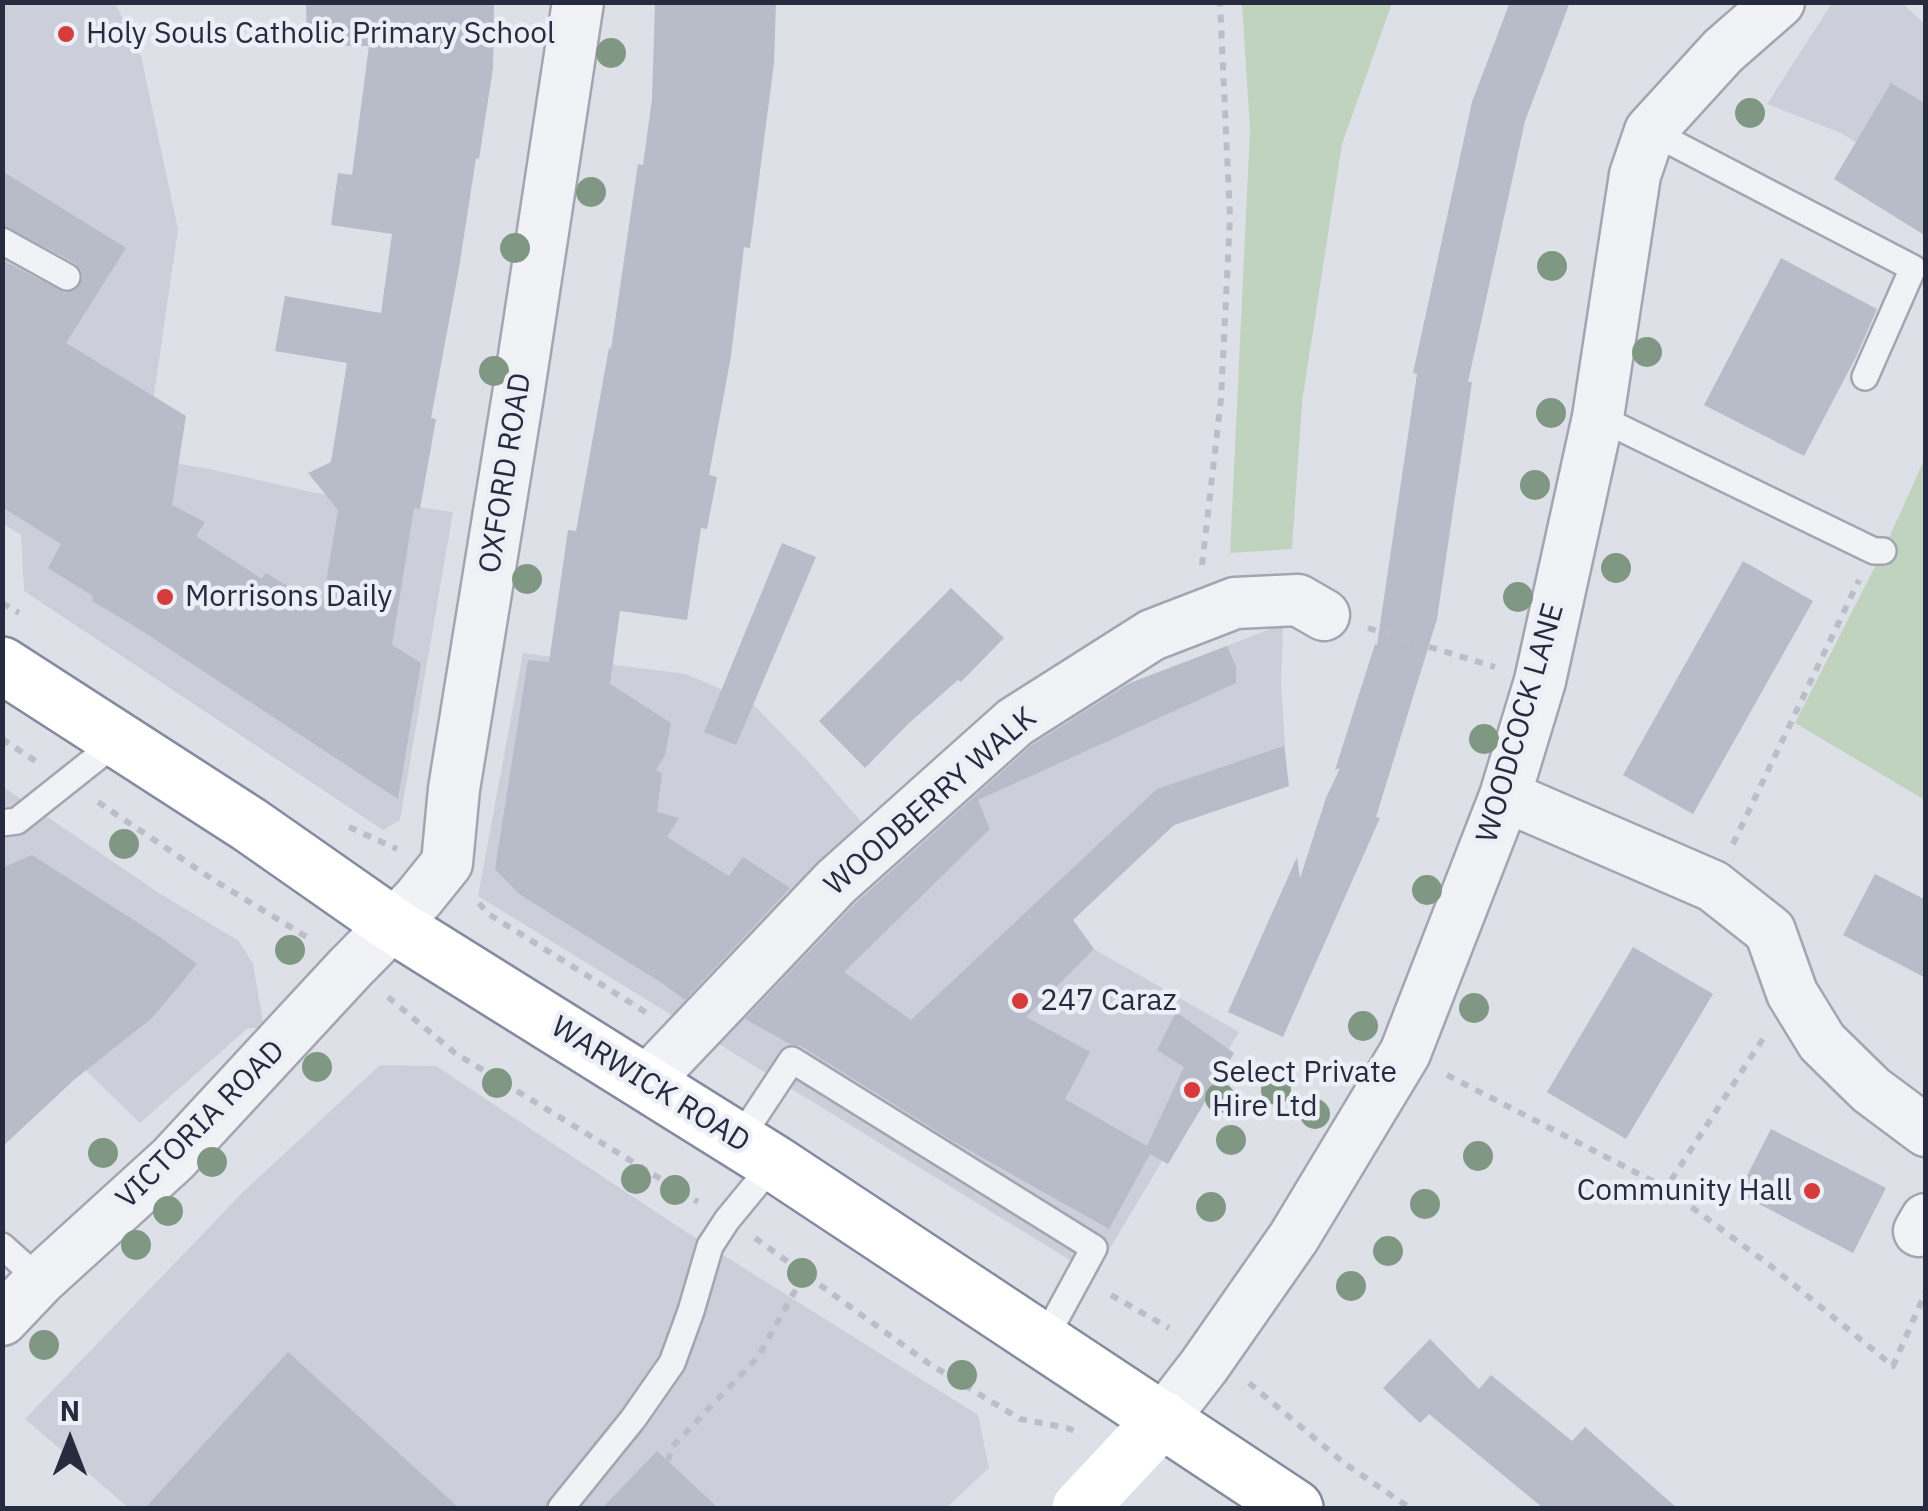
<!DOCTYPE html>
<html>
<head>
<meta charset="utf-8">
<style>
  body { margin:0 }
  #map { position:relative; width:1928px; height:1511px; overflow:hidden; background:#dee0e8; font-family:"IBM Plex Sans",sans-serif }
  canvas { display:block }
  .frame { position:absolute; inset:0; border:5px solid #262b40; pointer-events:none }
  .north { position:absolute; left:20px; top:1391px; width:100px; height:100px; -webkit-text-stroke:8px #edeff6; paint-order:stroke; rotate:0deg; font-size:28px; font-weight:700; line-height:40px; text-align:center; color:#262b40 }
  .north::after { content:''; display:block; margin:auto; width:35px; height:45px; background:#262b40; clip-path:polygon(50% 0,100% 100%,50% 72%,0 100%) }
</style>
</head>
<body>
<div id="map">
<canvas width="1928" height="1511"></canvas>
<div class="frame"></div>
<div class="north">N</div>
</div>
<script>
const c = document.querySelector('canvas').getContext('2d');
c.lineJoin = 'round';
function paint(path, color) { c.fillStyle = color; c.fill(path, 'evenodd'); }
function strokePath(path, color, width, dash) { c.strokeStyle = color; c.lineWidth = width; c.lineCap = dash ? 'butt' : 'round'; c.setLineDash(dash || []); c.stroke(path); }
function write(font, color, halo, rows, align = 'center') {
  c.font = font + ' "IBM Plex Sans",sans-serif'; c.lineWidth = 9; c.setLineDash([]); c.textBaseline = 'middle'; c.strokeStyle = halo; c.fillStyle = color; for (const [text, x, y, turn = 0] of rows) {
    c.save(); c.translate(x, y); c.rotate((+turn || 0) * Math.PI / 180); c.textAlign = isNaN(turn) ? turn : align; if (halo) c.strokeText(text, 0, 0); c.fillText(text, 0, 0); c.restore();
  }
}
const built = new Path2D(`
  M 2,3 L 115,3 L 141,56 L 178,229 L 145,458 L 209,469 L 316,493 L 453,512 L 400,820 L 383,830 L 24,591 L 21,535 L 2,523 Z
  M 1832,3 L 1902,3 L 1925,24 L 1925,186 L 1841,133 L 1767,104 Z
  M 1283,624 L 1281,686 L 1288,786 L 1174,825 L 1069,923 L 1094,949 L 1239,1032 L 1094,1275 L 478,896 L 523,653 L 686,674 L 751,702 L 809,762 L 866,827 L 1123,686 Z
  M 2,786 L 159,893 L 239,941 L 253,964 L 264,1028 L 248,1028 L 140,1123 L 3,990 Z
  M 380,1065 L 436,1066 L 677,1226 L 978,1415 L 989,1468 L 946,1508 L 129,1508 L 25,1419 L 244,1191 Z`);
const green = new Path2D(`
  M 1242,3 L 1392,3 L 1342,144 L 1302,402 L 1292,549 L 1230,553 L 1250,130 Z
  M 1925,458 L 1925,800 L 1795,723 L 1883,551 Z`);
const building = new Path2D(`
  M 306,2 L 494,2 L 493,68 L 479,159 L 476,158 L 459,268 L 431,418 L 436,419 L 420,509 L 414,508 L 392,645 L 421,663 L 398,799 L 136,627 L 92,601 L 93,596 L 48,568 L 61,544 L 2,507 L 2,260 L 66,293 L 76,290 L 83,278 L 81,270 L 75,263 L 2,225 L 2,171 L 126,248 L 66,343 L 186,416 L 172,505 L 205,522 L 196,536 L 262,579 L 266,573 L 322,607 L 338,510 L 308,473 L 331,462 L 347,363 L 275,351 L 285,296 L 381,313 L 392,234 L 331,225 L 338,173 L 352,175 L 369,46 L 307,45 Z
  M 655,2 L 776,2 L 774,63 L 750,248 L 744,247 L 731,356 L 709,475 L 717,477 L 707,529 L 701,528 L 687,620 L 620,611 L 610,684 L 671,723 L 665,755 L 656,770 L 662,774 L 657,812 L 679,818 L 667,837 L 729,876 L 743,857 L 790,888 L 685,1000 L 662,983 L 519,894 L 495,869 L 528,660 L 549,662 L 568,530 L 576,531 L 609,348 L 611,349 L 638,164 L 643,165 L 652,99 Z
  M 1510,2 L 1570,2 L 1525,121 L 1468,382 L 1472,382 L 1437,619 L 1376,817 L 1380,818 L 1283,1037 L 1228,1012 L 1297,857 L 1300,878 L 1326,798 L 1340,768 L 1335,770 L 1375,644 L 1377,645 L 1417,374 L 1413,373 L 1472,102 Z
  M 1891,83 L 1926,104 L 1926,236 L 1834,179 Z
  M 1781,258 L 1877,309 L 1856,357 L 1804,456 L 1704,405 Z
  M 782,543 L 816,557 L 736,745 L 704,732 Z
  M 1743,561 L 1813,601 L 1693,814 L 1623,775 Z
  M 951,588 L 1004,638 L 961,682 L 958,680 L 908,724 L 865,768 L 819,721 Z
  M 1227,646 L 1236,667 L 1236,683 L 978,800 L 990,829 L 844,972 L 911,1020 L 1157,789 L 1284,746 L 1289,786 L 1174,825 L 1073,920 L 1094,949 L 1026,1017 L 1090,1052 L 1065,1099 L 1147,1146 L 1184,1067 L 1157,1050 L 1176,1012 L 1234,1053 L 1168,1164 L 1150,1154 L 1109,1229 L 951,1140 L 801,1046 L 790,1044 L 745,1019 L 856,903 L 1032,745 L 1130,683 Z
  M 32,855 L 157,935 L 197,964 L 152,1018 L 75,1079 L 2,1147 L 2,868 Z
  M 1875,874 L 1926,900 L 1926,978 L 1843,935 Z
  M 1633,947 L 1713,994 L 1626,1139 L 1547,1092 Z
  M 1771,1129 L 1886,1188 L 1853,1253 L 1738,1193 Z
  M 1430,1339 L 1479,1389 L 1491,1375 L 1572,1441 L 1585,1427 L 1677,1508 L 1543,1508 L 1429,1414 L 1420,1423 L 1383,1388 Z
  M 288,1352 L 459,1508 L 145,1508 Z
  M 657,1451 L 718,1508 L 602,1508 Z`);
const path = new Path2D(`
  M 1202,565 L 1221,399 L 1230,217 L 1220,2
  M 2,603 L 19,613
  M 1368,628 L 1495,667
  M 2,739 L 37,762
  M 98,802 L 212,879 L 310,939
  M 349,827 L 397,849
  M 1733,844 L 1859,580
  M 479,903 L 487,913 L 647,1013
  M 388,997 L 455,1053 L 698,1202
  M 1447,1075 L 1666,1188 L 1764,1037
  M 1666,1188 L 1772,1267 L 1893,1366 L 1926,1291
  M 755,1238 L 928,1363 L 1020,1419 L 1067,1428 L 1080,1433
  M 1111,1295 L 1169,1328
  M 1249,1383 L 1344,1463 L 1410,1508
  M 668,1461 L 672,1447 L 758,1357 L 805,1273`);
const lane = new Path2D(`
  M 1650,131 L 1913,268 L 1865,377
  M 2,241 L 67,277
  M 1598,417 L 1874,551 L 1883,551
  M 2,823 L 17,821 L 119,740
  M 739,1140 L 792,1060 L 1094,1248 L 1044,1340
  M 2,1246 L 40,1280
  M 561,1508 L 633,1419 L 672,1363 L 691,1311 L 710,1246 L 727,1220 L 774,1163`);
const street = new Path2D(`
  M 1505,796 L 1713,886 L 1770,931 L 1792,993 L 1822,1042 L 1871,1090 L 1926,1131
  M 646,1082 L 836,882 L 1015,722 L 1152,635 L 1235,603 L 1298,600 L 1324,615
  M 1919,1231 L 1926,1219
  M 2,1320 L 40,1280 L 173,1159 L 350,968 L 418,899 L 447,863 L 454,789 L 519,389 L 578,2
  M 1163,1419 L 1204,1366 L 1294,1237 L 1405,1053 L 1505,796 L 1540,681 L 1598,417 L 1635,175 L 1650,131 L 1723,51 L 1779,2`);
const secondary = new Path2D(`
  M 1080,1508 L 1163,1419`);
const highway = new Path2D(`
  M 2,665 L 250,825 L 393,925 L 774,1163 L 1295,1508`);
const trees = [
  [611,53],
  [1750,113],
  [591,192],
  [515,248],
  [1552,266],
  [1647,352],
  [494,371],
  [1551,413],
  [1535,485],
  [1616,568],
  [527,579],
  [1518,597],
  [1484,739],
  [124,844],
  [1427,890],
  [290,950],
  [1474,1008],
  [1363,1026],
  [317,1067],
  [497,1083],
  [1276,1090],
  [1220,1098],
  [1315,1114],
  [1231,1140],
  [103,1153],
  [1478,1156],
  [212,1162],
  [636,1179],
  [675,1190],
  [1425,1204],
  [1211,1207],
  [168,1211],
  [136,1245],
  [1388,1251],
  [802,1273],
  [1351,1286],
  [44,1345],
  [962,1375]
];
const markers = [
  [66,34,10,"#d53c3b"],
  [165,597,10,"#d53c3b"],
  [1020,1001,10,"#d53c3b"],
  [1192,1090,10,"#d53c3b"],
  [1812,1191,10,"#d53c3b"]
];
const poiNames = [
  ["Holy Souls Catholic Primary School",86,34],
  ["Morrisons Daily",185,597],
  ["247 Caraz",1040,1001],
  ["Select Private",1212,1073],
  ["Hire Ltd",1212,1107],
  ["Community Hall",1792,1191,"right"]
];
const streetNames = [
  ["OXFORD ROAD",506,473,-81],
  ["WOODCOCK LANE",1521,723,-74],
  ["WOODBERRY WALK",931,802,-41],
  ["WARWICK ROAD",650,1085,32],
  ["VICTORIA ROAD",201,1125,-45]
];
paint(built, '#cccfda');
paint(green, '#c0d3be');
paint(building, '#b8bbc8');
strokePath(lane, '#a3a6b2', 30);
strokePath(street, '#a3a6b2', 55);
strokePath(highway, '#848ba0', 60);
strokePath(path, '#bcbec7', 6, [8, 8]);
strokePath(lane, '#f1f2f6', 25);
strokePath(street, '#f1f2f6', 50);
strokePath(secondary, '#fff', 55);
strokePath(highway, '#fff', 55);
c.fillStyle = '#809784';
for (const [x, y] of trees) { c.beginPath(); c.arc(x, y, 15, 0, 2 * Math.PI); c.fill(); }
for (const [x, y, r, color] of markers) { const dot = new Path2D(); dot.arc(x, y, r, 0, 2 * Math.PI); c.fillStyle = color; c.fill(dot); strokePath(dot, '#edeff6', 4); }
write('30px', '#262b40', '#edeff6', poiNames, 'left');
write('30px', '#262b40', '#edeff6', streetNames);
</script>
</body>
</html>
